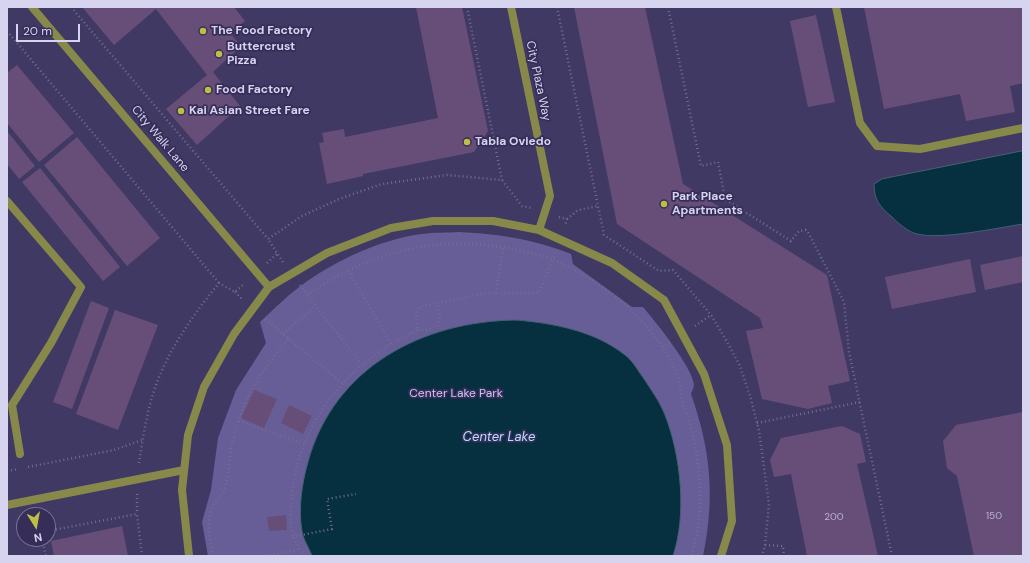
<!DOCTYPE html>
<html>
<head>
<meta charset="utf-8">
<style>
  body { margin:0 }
  #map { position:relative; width:1030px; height:563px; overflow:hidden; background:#403964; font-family:"DM Sans",sans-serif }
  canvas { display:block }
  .frame { position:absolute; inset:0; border:8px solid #d7d4ef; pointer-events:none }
  .north { position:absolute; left:16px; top:507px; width:40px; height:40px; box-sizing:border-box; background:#362e59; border:1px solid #767095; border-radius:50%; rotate:169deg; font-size:11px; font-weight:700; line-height:16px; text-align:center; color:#d7d4ef }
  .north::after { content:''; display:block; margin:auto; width:14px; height:18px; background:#bdbf43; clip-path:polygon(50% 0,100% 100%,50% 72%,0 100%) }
  .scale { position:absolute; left:16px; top:24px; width:64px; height:18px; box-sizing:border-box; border:2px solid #d7d4ef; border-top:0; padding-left:5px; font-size:12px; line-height:14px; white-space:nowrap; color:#d7d4ef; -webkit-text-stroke:3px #362e59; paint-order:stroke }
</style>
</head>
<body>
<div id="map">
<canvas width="1030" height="563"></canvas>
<div class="frame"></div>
<div class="north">N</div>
<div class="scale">20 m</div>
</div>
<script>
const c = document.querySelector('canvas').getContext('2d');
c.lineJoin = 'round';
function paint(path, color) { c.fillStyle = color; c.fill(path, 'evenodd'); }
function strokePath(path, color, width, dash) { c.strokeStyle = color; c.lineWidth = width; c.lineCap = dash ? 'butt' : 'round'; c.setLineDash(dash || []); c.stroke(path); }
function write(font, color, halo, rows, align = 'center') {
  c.font = font + ' "DM Sans",sans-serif'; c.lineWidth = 3.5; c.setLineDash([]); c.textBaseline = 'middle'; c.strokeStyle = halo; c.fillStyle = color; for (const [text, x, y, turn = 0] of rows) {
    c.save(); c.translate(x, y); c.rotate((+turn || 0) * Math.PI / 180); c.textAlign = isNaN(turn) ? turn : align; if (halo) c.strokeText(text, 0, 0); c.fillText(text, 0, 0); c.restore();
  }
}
const green = new Path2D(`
  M 459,232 C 501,234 532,239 571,254 L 573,264 L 632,307 L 643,307 C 655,321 693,368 694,385 C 694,387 692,391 691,394 C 711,451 715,497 703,556 L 208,556 L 202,522 L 211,490 L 218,438 L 236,390 L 266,343 L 260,322 C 275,308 290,293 306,282 C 339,259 382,239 422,234 C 434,232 447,233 459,232 Z`);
const water = new Path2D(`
  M 1023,151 L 1023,224 C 997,228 941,240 917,234 C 908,232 898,223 892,217 C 880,207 874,200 874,184 L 882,179 Z
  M 516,320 C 553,323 595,331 625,355 C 632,360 637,369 642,376 C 650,388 660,402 665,415 C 681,456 687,515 673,556 L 312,556 C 309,548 303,539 302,531 C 298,509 302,483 308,462 C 334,367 423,321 516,320 Z`);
const building = new Path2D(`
  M 82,7 L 234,7 L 245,21 L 230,33 L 241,46 L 213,72 L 240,106 L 197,145 L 166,109 L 207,75 L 156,9 L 114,45 Z
  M 416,7 L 462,7 L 488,131 L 474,152 L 363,174 L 363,176 L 327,184 L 319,143 L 324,142 L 322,133 L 344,129 L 345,137 L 438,118 Z
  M 574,7 L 645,7 L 683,184 L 827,275 L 850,381 L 828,386 L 832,403 L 808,409 L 762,399 L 746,331 L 763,328 L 760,318 L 617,224 Z
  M 864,7 L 1023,7 L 1023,83 L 1010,86 L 1015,112 L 966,121 L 960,94 L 884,109 Z
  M 816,15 L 835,102 L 808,107 L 790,21 Z
  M 17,65 L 74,133 L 39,162 L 7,123 L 7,73 Z
  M 7,131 L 35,166 L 19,179 L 7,164 Z
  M 77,137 L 160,238 L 127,266 L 44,165 Z
  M 40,168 L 120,267 L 103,281 L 22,182 Z
  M 1023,256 L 1023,282 L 985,290 L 980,265 Z
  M 970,259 L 976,292 L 892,309 L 885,277 Z
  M 91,301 L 109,308 L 72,409 L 53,402 Z
  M 115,310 L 158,325 L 118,430 L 76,414 Z
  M 254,390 L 277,399 L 264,428 L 241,418 Z
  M 289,405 L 312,416 L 303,434 L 281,423 Z
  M 1023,412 L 1023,556 L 974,556 L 957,476 L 947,468 L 943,441 L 956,425 Z
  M 842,426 L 860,434 L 866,462 L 857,464 L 878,556 L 807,556 L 791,474 L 774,477 L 770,460 L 781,438 Z
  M 286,515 L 287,530 L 269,531 L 267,517 Z
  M 122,526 L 128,556 L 54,556 L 51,541 Z`);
const path = new Path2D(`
  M 71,7 L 268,239
  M 467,7 L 502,180
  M 557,7 L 604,235 L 659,271 L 673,270 L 711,315 L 726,340 L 740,366 L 751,399 L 759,431 L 769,504 L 765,545 L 762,556
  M 668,7 L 701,166 L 718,162 L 724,193 L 723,198 L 791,241 L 799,231 L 806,230 L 808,232 L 844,302 L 849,352 L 892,556
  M 7,31 L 219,283
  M 559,217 L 567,219 L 565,225
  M 567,219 L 578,210 L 598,206
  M 283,262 L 268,239 L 302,216 L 339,199 L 382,184 L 447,175 L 502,180 L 522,206 L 531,208
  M 267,263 L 277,254
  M 348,270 L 391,344
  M 300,285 L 361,364
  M 235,292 L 242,299
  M 496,293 L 503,247
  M 307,295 C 387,241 461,231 553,259 L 555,253
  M 695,326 L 711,315
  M 418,330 L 428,330 L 437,326 L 440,319 L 437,302
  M 283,334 L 315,306
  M 289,339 L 342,383
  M 662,347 L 671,342
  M 239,421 L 304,444
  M 757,423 L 860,402
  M 139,463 C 143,437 147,410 156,385 C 170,347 194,314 219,283 L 235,292 L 245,283
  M 28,467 L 114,450 L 142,440
  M 7,471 L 18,469
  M 137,494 L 137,514
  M 48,531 L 137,514 L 142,556
  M 292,537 L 332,529 L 327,499 L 356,494
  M 42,539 L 46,556
  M 765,545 L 783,546 L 784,556
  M 213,556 C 210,538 205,523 213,506 C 216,500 222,496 224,491 C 229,476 229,458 232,443 C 243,399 259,372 289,339 L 264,318
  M 266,556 L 300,549
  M 305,556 C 289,535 289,521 292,496 C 298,421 351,360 418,330 C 416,321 414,315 420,307 L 486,293 L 539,293 L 553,259 C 588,276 621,296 646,326 C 659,341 671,358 678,377 C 681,385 680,393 682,401 C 685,410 689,418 691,427 C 701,468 705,515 691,556`);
const lane = new Path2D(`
  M 836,7 L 860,123 L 877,146 L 920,149 L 1023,128
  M 7,201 L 81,287 L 51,343 L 12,405 L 20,454`);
const street = new Path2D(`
  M 32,7 L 269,287
  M 511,7 L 550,196 L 539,230
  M 7,505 L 184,470
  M 189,556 L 182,490 L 188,435 L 204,387 L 234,334 L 269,287 L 327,253 L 391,228 L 433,221 L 493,221 L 539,230 L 612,263 L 664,300 L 704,374 L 727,445 L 732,521 L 721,556`);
const markers = [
  [203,31,4,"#bdbf43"],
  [219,54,4,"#bdbf43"],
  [208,90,4,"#bdbf43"],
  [181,111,4,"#bdbf43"],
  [467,142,4,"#bdbf43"],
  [664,204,4,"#bdbf43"]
];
const numberNames = [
  ["150",994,516],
  ["200",834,517]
];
const poiNames = [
  ["The Food Factory",211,31],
  ["Buttercrust",227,47],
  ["Pizza",227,61],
  ["Food Factory",216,90],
  ["Kai Asian Street Fare",189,111],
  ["Tabla Oviedo",475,142],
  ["Park Place",672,197],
  ["Apartments",672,211]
];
const streetNames = [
  ["City Plaza Way",538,81,78],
  ["City Walk Lane",160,139,50]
];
const parkNames = [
  ["Center Lake Park",456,394]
];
const waterNames = [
  ["Center Lake",499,438]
];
paint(green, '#675e98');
paint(water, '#062f3f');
strokePath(water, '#456074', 1);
paint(building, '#674e79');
strokePath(path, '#736d93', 2.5, [1, 3]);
strokePath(lane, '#87894a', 8);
strokePath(street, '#87894a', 8);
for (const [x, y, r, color] of markers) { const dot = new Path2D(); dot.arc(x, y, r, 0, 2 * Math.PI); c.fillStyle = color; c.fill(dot); strokePath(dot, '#362e59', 1.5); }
write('10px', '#bbb2d2', null, numberNames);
write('bold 12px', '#d7d4ef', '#362e59', poiNames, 'left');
write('12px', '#d7d4ef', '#362e59', streetNames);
write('12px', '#cac5f3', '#362e59', parkNames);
write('italic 13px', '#aee1fc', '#362e59', waterNames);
</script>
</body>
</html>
